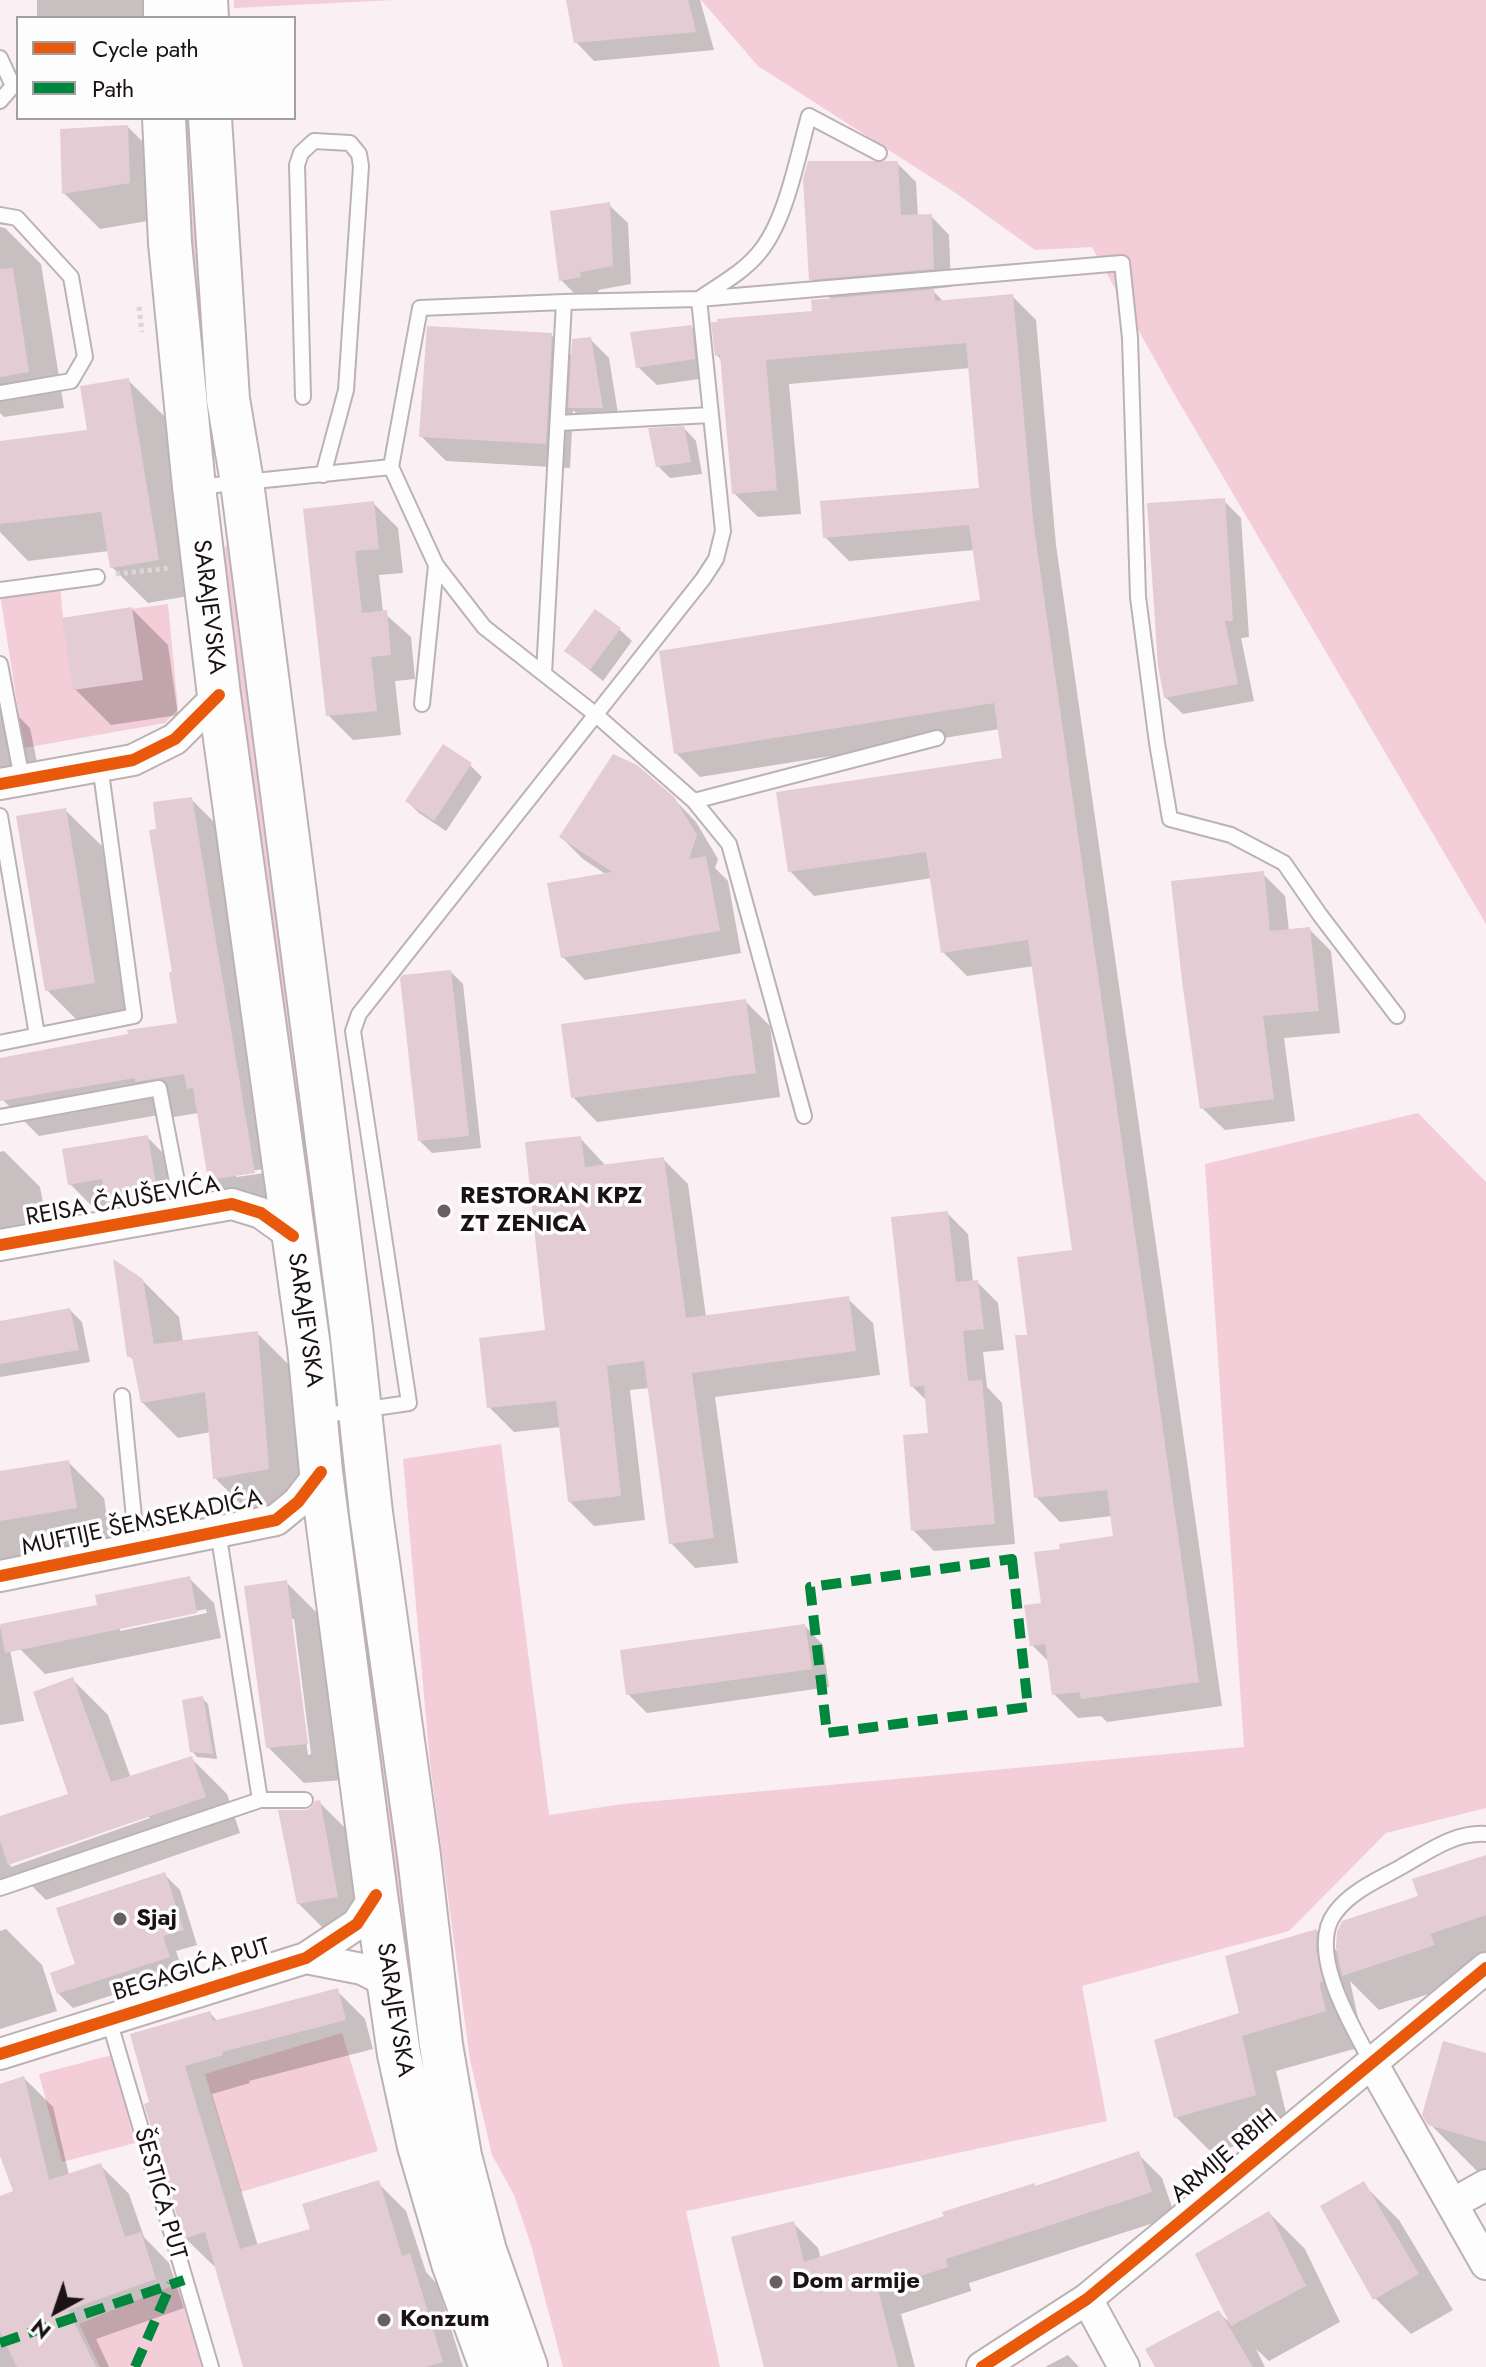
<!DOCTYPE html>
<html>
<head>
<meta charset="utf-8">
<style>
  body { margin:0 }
  #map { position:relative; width:1486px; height:2367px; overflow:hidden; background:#faeff2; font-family:Jost,sans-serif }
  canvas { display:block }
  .legend { position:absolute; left:16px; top:16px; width:280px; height:104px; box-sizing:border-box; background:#fdfdfd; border:2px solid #a29fa0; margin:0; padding:10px 14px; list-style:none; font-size:24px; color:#1a1214 }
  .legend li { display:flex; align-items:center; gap:16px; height:40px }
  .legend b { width:40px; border:2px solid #a29fa0 }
  .north { position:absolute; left:16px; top:2271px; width:80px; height:80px; -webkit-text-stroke:6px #fdfdfd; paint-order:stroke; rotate:220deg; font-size:22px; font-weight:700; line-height:32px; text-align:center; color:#1a1214 }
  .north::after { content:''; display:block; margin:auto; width:28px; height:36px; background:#1a1214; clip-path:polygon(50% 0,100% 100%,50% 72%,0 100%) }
</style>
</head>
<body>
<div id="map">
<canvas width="1486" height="2367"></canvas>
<ul class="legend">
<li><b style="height:10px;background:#e8590c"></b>Cycle path</li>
<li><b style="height:10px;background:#00873e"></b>Path</li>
</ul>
<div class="north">N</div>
</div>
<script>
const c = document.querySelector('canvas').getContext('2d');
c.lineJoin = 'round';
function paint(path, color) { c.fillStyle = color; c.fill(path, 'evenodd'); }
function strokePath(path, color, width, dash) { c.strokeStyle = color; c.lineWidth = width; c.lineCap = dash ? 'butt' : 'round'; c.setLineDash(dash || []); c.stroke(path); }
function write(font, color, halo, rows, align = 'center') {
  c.font = font + ' Jost,sans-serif'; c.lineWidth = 7; c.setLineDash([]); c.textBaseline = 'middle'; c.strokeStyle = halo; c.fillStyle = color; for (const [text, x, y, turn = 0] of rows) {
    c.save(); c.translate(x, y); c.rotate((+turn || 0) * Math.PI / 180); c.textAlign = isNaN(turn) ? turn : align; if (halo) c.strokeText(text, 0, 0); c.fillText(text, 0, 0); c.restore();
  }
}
const green = new Path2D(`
  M 234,0 L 393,0 L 234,8 Z
  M 701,0 L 1486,0 L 1486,924 L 1169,385 L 1092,247 L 1035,250 L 957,194 L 758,66 Z
  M 180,118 L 197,118 L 205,360 L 194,279 Z
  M 226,545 L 236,562 L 336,1372 L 316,1218 L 296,1164 L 220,565 Z
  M 60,585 L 63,618 L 168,604 L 178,709 L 165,723 L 24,748 L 0,594 Z
  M 1418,1113 L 1486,1182 L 1486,1808 L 1386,1833 L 1289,1931 L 1082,1986 L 1107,2121 L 686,2211 L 720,2367 L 563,2367 L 531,2245 L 514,2195 L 492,2155 L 470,2060 L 430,1763 L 403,1459 L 501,1444 L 549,1815 L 623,1804 L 1244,1747 L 1205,1164 Z
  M 345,1464 L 385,1726 L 435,2162 L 339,1478 Z
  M 342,2033 L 378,2151 L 241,2192 L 205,2074 Z
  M 112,2055 L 135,2143 L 62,2162 L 39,2074 Z
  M 177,2284 L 202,2367 L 100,2367 L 79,2324 Z`);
const shadow = new Path2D(`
  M 37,0 L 144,0 L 144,18 L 37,18 Z
  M 568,0 L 700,0 L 714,50 L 594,61 L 576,42 Z
  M 128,127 L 164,163 L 165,218 L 100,229 L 64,193 Z
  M 897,163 L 916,182 L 918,217 L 931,216 L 949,235 L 951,287 L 931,289 L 944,302 L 1012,296 L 1036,320 L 1056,545 L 1222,1706 L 1107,1722 L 1101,1716 L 1078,1718 L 1054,1694 L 1050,1663 L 1032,1645 L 1062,1551 L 1116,1538 L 1112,1516 L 1060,1522 L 1036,1497 L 1029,1337 L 1075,1252 L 1034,966 L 967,976 L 943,952 L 932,878 L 814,896 L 790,871 L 1005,759 L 1000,729 L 700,777 L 676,753 L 982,602 L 975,550 L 849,561 L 825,537 L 981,490 L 970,368 L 789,384 L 801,514 L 758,517 L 734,493 L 722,361 L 717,355 L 814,313 L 832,300 L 811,279 Z
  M 609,205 L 628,223 L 631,284 L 598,290 L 599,295 L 579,298 L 561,280 Z
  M 0,227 L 5,228 L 41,264 L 64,408 L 4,417 L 0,413 Z
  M 691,327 L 710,345 L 713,377 L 657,385 L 638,367 Z
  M 551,335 L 573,357 L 590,339 L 609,358 L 620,426 L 589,426 L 573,410 L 570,468 L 446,461 L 421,436 Z
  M 128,380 L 164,416 L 194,595 L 148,603 L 112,567 L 109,551 L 28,561 L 0,532 L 0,443 L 90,432 Z
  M 684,428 L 696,441 L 702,474 L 670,478 L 658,466 Z
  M 1224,501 L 1241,518 L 1249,637 L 1241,638 L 1254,701 L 1183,714 L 1165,697 Z
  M 373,503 L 398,528 L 403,573 L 379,575 L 383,612 L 411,637 L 415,679 L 395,681 L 401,735 L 353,740 L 328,715 L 305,511 Z
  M 132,609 L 168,645 L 178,715 L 111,725 L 75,689 Z
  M 619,629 L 632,641 L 603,681 L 566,651 Z
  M 0,698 L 30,728 L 39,772 L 0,779 Z
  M 470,765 L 482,777 L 446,831 L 419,813 L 407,801 Z
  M 673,798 L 696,822 L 718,859 L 715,868 L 728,881 L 741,953 L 585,980 L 563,957 L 607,875 L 583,859 L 561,837 Z
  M 191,799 L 227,835 L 290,1208 L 246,1215 L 210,1179 L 199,1113 L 173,1117 L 170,1113 L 39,1136 L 3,1100 L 0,1060 L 179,1025 L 158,830 ZM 264,1169 L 265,1173 L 236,1177 L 236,1173 Z
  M 65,810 L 102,846 L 130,1019 L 83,1026 L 47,990 Z
  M 1263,874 L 1285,896 L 1289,931 L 1309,929 L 1331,951 L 1340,1033 L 1284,1038 L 1295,1121 L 1225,1130 L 1202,1108 Z
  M 451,972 L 463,984 L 481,1148 L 432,1153 L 420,1141 Z
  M 745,1001 L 770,1026 L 780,1097 L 597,1122 L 573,1097 Z
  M 147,1137 L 183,1173 L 192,1227 L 144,1235 L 125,1217 L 106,1220 L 70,1184 Z
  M 580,1138 L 606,1166 L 663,1159 L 688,1184 L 706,1317 L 848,1299 L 873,1323 L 880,1375 L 715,1397 L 738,1563 L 695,1568 L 671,1543 L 649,1388 L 630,1390 L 645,1520 L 594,1526 L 569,1501 L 561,1427 L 514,1432 L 489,1407 L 548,1332 Z
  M 4,1151 L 40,1187 L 51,1246 L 0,1255 L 0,1152 Z
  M 947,1213 L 968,1234 L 973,1282 L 977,1282 L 998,1303 L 1004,1350 L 983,1352 L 987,1387 L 1002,1403 L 1015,1544 L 934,1551 L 913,1530 L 931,1434 L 927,1401 L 912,1386 Z
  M 142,1280 L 179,1317 L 183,1342 L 257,1333 L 293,1369 L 304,1505 L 251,1514 L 215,1478 L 211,1432 L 178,1438 L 142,1402 L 136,1362 L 129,1356 Z
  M 70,1310 L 82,1322 L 90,1362 L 0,1377 L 0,1322 Z
  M 68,1462 L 104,1498 L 111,1544 L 0,1562 L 0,1473 Z
  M 189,1578 L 214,1603 L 221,1638 L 45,1674 L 20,1649 L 99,1606 ZM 206,1609 L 207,1613 L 120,1631 L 120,1627 Z
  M 286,1582 L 322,1618 L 343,1780 L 304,1783 L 268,1747 ZM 290,1619 L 294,1619 L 311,1754 L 308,1755 Z
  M 805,1626 L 823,1645 L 829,1687 L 647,1713 L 628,1694 Z
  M 0,1627 L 7,1635 L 24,1721 L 0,1725 Z
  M 72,1679 L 108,1715 L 131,1778 L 191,1758 L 227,1794 L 240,1833 L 46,1900 L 27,1881 L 0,1891 L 0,1818 L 71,1795 ZM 147,1815 L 150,1818 L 11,1867 L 9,1863 Z
  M 202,1698 L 208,1704 L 217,1759 L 197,1757 L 192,1751 Z
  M 319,1802 L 355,1838 L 373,1933 L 334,1939 L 298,1903 L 306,1812 Z
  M 1486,1857 L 1486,1963 L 1469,1981 L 1379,2010 L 1350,1981 L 1358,2018 L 1354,2019 L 1361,2047 L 1276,2071 L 1290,2130 L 1212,2153 L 1176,2117 L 1242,2015 L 1317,1931 L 1340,1954 L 1421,1898 Z
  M 165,1875 L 180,1890 L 197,1945 L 176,1951 L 183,1972 L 73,2008 L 58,1993 L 77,1966 Z
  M 6,1929 L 42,1965 L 57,2011 L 0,2029 L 0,1931 Z
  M 337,1991 L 365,2019 L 373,2049 L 249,2081 L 250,2083 L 212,2094 L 258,2246 L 313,2231 L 378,2183 L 406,2211 L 426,2272 L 437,2284 L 463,2367 L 245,2367 L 217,2265 L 214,2266 L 185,2238 L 152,2103 L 210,2013 L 218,2022 Z
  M 1486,2055 L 1486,2180 L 1430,2124 Z
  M 24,2078 L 53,2107 L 69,2175 L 100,2165 L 129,2194 L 144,2237 L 169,2263 L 184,2308 L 96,2339 L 109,2367 L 0,2367 L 0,2198 L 16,2193 L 0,2151 L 0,2086 Z
  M 1138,2154 L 1162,2178 L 1175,2216 L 969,2283 L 971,2291 L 901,2314 L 915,2367 L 766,2367 L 794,2224 L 818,2248 L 821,2259 Z
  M 1363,2184 L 1399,2220 L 1453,2310 L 1411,2334 L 1375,2298 Z
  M 1269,2213 L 1305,2249 L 1340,2322 L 1269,2361 L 1256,2349 L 1265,2367 L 1157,2367 L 1219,2313 L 1234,2326 L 1197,2255 Z
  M 1068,2355 L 1079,2367 L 1045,2367 Z`);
const building = new Path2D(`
  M 566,0 L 688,0 L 696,32 L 574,43 Z
  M 128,125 L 130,183 L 62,194 L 60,129 Z
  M 808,161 L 898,161 L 901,215 L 932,214 L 934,269 L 809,280 L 803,179 Z
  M 610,202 L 613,266 L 580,272 L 581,277 L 559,281 L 550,211 Z
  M 13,268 L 29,372 L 0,377 L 0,269 Z
  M 934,289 L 935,301 L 1013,294 L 1033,520 L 1199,1682 L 1081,1699 L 1080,1692 L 1052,1695 L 1045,1644 L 1030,1646 L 1024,1605 L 1041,1603 L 1034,1552 L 1060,1549 L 1059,1544 L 1113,1536 L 1107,1490 L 1034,1498 L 1015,1335 L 1027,1335 L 1017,1257 L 1072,1250 L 1028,940 L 941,953 L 926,852 L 788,872 L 776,792 L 1002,758 L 994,703 L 674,754 L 659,651 L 980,600 L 969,525 L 823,538 L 820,501 L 979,488 L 966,343 L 766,360 L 777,490 L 732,494 L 720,355 L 715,356 L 711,322 L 717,322 L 717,319 L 812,311 L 811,300 Z
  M 692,325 L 695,359 L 636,368 L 630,332 Z
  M 427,326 L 552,333 L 546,444 L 419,437 Z
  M 591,337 L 603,408 L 568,408 L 572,339 Z
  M 129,378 L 159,560 L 110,568 L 101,512 L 0,524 L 0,441 L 87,430 L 80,386 Z
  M 684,426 L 691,462 L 656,467 L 648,428 Z
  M 1225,498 L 1233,621 L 1225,621 L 1238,684 L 1164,698 L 1158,666 L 1147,503 Z
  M 374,501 L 379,549 L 355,551 L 362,613 L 387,610 L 391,655 L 371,657 L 377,711 L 326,716 L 303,509 Z
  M 132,607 L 143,680 L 73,690 L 62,618 Z
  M 595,609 L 621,628 L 590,670 L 564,651 Z
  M 443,744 L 472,763 L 434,821 L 405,801 Z
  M 613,754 L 637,765 L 674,797 L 697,835 L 689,859 L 706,856 L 720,931 L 561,958 L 547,883 L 612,872 L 559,837 Z
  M 192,797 L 255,1173 L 208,1180 L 193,1088 L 187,1089 L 184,1074 L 135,1082 L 135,1078 L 0,1101 L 0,1058 L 128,1034 L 127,1030 L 177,1023 L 169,972 L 172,972 L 149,830 L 156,829 L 153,802 Z
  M 66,808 L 95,983 L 45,991 L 16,816 Z
  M 1264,871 L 1270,931 L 1310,927 L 1319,1011 L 1263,1016 L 1274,1099 L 1200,1109 L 1182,981 L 1171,881 Z
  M 451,970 L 469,1136 L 418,1141 L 400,978 L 403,975 Z
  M 746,999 L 756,1073 L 571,1098 L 561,1024 Z
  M 148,1135 L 157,1192 L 106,1200 L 102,1179 L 68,1185 L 62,1149 Z
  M 581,1136 L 585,1167 L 664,1157 L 686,1318 L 849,1296 L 856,1351 L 692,1373 L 714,1538 L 669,1544 L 644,1361 L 607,1366 L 621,1496 L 568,1502 L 556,1401 L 487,1408 L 479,1338 L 545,1330 L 525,1142 Z
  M 948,1211 L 956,1282 L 978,1280 L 984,1329 L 963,1331 L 968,1381 L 982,1380 L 995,1524 L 911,1531 L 903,1435 L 928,1433 L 924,1386 L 910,1387 L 891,1217 Z
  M 113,1259 L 143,1279 L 154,1344 L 258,1331 L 269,1469 L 213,1479 L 205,1392 L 141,1403 L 132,1357 L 127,1357 Z
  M 70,1308 L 79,1350 L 0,1364 L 0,1321 Z
  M 69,1460 L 77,1508 L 0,1521 L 0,1471 Z
  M 190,1576 L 197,1613 L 5,1653 L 0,1624 L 97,1605 L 95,1595 Z
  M 287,1580 L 308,1744 L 266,1748 L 244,1586 Z
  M 805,1624 L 812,1669 L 626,1695 L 620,1650 Z
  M 73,1677 L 111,1782 L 192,1756 L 206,1797 L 8,1865 L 0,1841 L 0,1816 L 68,1794 L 33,1692 Z
  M 203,1696 L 213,1754 L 190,1752 L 182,1700 Z
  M 320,1800 L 338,1897 L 297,1904 L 278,1810 L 306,1810 L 311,1808 L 315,1801 Z
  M 1486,1855 L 1486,1915 L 1430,1934 L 1435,1945 L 1342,1976 L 1336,1947 L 1337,1932 L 1342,1921 L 1418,1896 L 1412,1879 Z
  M 165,1872 L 184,1930 L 163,1936 L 170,1957 L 57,1994 L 50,1973 L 75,1964 L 56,1908 Z
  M 1317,1929 L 1316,1949 L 1323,1982 L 1319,1983 L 1326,2011 L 1242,2036 L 1256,2095 L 1174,2118 L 1154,2040 L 1239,2013 L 1225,1956 Z
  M 338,1988 L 346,2020 L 222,2052 L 223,2055 L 185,2066 L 240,2249 L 310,2229 L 302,2204 L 379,2180 L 402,2256 L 410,2253 L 443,2362 L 425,2367 L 243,2367 L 205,2232 L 184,2239 L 144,2104 L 149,2102 L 130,2034 L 210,2011 L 213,2021 Z
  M 1443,2041 L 1486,2053 L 1486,2142 L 1428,2125 L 1422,2115 Z
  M 24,2076 L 49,2180 L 101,2163 L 125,2237 L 141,2232 L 156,2279 L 68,2310 L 96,2367 L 17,2367 L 0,2332 L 0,2196 L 13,2191 L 0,2156 L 0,2084 Z
  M 1139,2151 L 1152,2192 L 946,2259 L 948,2267 L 878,2290 L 898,2367 L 764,2367 L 731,2237 L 794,2221 L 804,2262 L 944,2216 L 942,2212 L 1035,2183 L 1035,2186 Z
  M 1364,2181 L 1419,2274 L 1373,2300 L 1320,2206 Z
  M 1269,2211 L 1306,2286 L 1231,2326 L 1195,2254 Z
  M 1219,2310 L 1253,2367 L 1155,2367 L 1145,2349 Z`);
const path = new Path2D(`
  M 139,307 L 142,332
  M 116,574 L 169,568`);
const service = new Path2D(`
  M 0,58 L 13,86
  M 0,101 L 13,86 L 18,86
  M 0,215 L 17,218 L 71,277 L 85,357 L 71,381 L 0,393
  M 564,302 L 699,299 L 1122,263 L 1130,338 L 1138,597 L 1157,743 L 1170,819 L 1231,835 L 1284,863 L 1320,915 L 1397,1016
  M 303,397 L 297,165 L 301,153 L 314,141 L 350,143 L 359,154 L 361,166 L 346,390 L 323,475
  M 558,423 L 711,415
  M 197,487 L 391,467
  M 0,590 L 97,577
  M 0,664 L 22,779
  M 544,674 L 564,302 L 420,308 L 391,467 L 436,565 L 484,627 L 595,714 L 694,801 L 729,844 L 804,1116
  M 422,704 L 436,565
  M 694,801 L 937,738
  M 0,816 L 37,1035
  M 0,1043 L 134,1016 L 100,765
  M 0,1117 L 159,1088 L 183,1213
  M 122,1396 L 137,1548
  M 319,1416 L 409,1403 L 353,1031 L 359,1014 L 703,579 L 716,559 L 723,531 L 699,299 C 719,285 742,273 758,254 C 786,222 797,158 809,116 L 879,153
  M 218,1531 L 260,1800
  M 0,1888 L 260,1800 L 305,1800
  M 109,2020 L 211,2367
  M 1372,2063 C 1353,2028 1306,1951 1335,1913 C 1351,1891 1378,1880 1401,1867 C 1428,1852 1454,1832 1486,1834`);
const minor = new Path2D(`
  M 0,784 L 133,760 L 175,739 L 219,695
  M 0,1245 L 232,1204 L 261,1213 L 293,1236
  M 0,1576 L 276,1520 L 298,1502 L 321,1472
  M 306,1958 L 362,1969 L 389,1983
  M 0,2054 L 306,1958 L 357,1924 L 376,1895
  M 1372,2063 L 1486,2264
  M 1452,2204 L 1486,2185
  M 1087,2299 L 1124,2367
  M 982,2367 L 1087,2299 L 1486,1968`);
const secondary = new Path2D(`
  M 206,0 L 207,18
  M 165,18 L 165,0
  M 164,118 L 170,243 L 194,487 L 219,695 L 309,1347 L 321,1472 L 376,1895 L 399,2054 L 419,2146 L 453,2263 L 491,2367
  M 210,118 L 228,399 L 242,482 L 351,1328 L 371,1513 L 419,1856 L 441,2045 L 460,2156 L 485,2251 L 526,2367`);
const quiet = new Path2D(`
  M 1012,1559 L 1028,1707 L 827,1733 L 810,1587 Z
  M 0,2343 L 184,2280
  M 135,2367 L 171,2284`);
const cycleway = new Path2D(`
  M 0,784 L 133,760 L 175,739 L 219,695
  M 0,1245 L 232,1204 L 261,1213 L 293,1236
  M 0,1576 L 276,1520 L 298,1502 L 321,1472
  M 0,2054 L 306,1958 L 357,1924 L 376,1895
  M 982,2367 L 1087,2299 L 1486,1968`);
const markers = [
  [444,1211,8,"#685f62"],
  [120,1919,8,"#685f62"],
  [776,2282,8,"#685f62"],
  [384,2320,8,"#685f62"]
];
const streetNames = [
  ["SARAJEVSKA",208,607,83],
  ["REISA ČAUŠEVIĆA",123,1202,-10],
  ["SARAJEVSKA",304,1320,82],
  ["MUFTIJE ŠEMSEKADIĆA",142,1524,-12],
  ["BEGAGIĆA PUT",192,1971,-17],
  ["SARAJEVSKA",394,2010,81],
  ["ARMIJE RBIH",1225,2157,-40],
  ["ŠESTIĆA PUT",159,2194,74]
];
const poiNames = [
  ["RESTORAN KPZ",460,1197],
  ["ZT ZENICA",460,1225],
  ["Sjaj",136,1919],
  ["Dom armije",792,2282],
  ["Konzum",400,2320]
];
paint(green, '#f3cdd7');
paint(shadow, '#0003');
paint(building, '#e3ccd3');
strokePath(service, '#bcb2b5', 18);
strokePath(minor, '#bcb2b5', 34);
strokePath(secondary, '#bcb2b5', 46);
strokePath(path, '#d9d6d6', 5, [4, 4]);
strokePath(service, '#fefdfd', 14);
strokePath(minor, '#fefdfd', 30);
strokePath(secondary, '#fefdfd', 42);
strokePath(quiet, '#00873e', 10, [20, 10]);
strokePath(cycleway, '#e8590c', 12);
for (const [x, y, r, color] of markers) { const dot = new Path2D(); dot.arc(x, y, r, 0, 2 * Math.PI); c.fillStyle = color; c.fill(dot); strokePath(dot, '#fdfdfd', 3); }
write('24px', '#1a1214', '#fdfdfd', streetNames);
write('bold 24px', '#1a1214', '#fdfdfd', poiNames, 'left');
</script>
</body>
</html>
